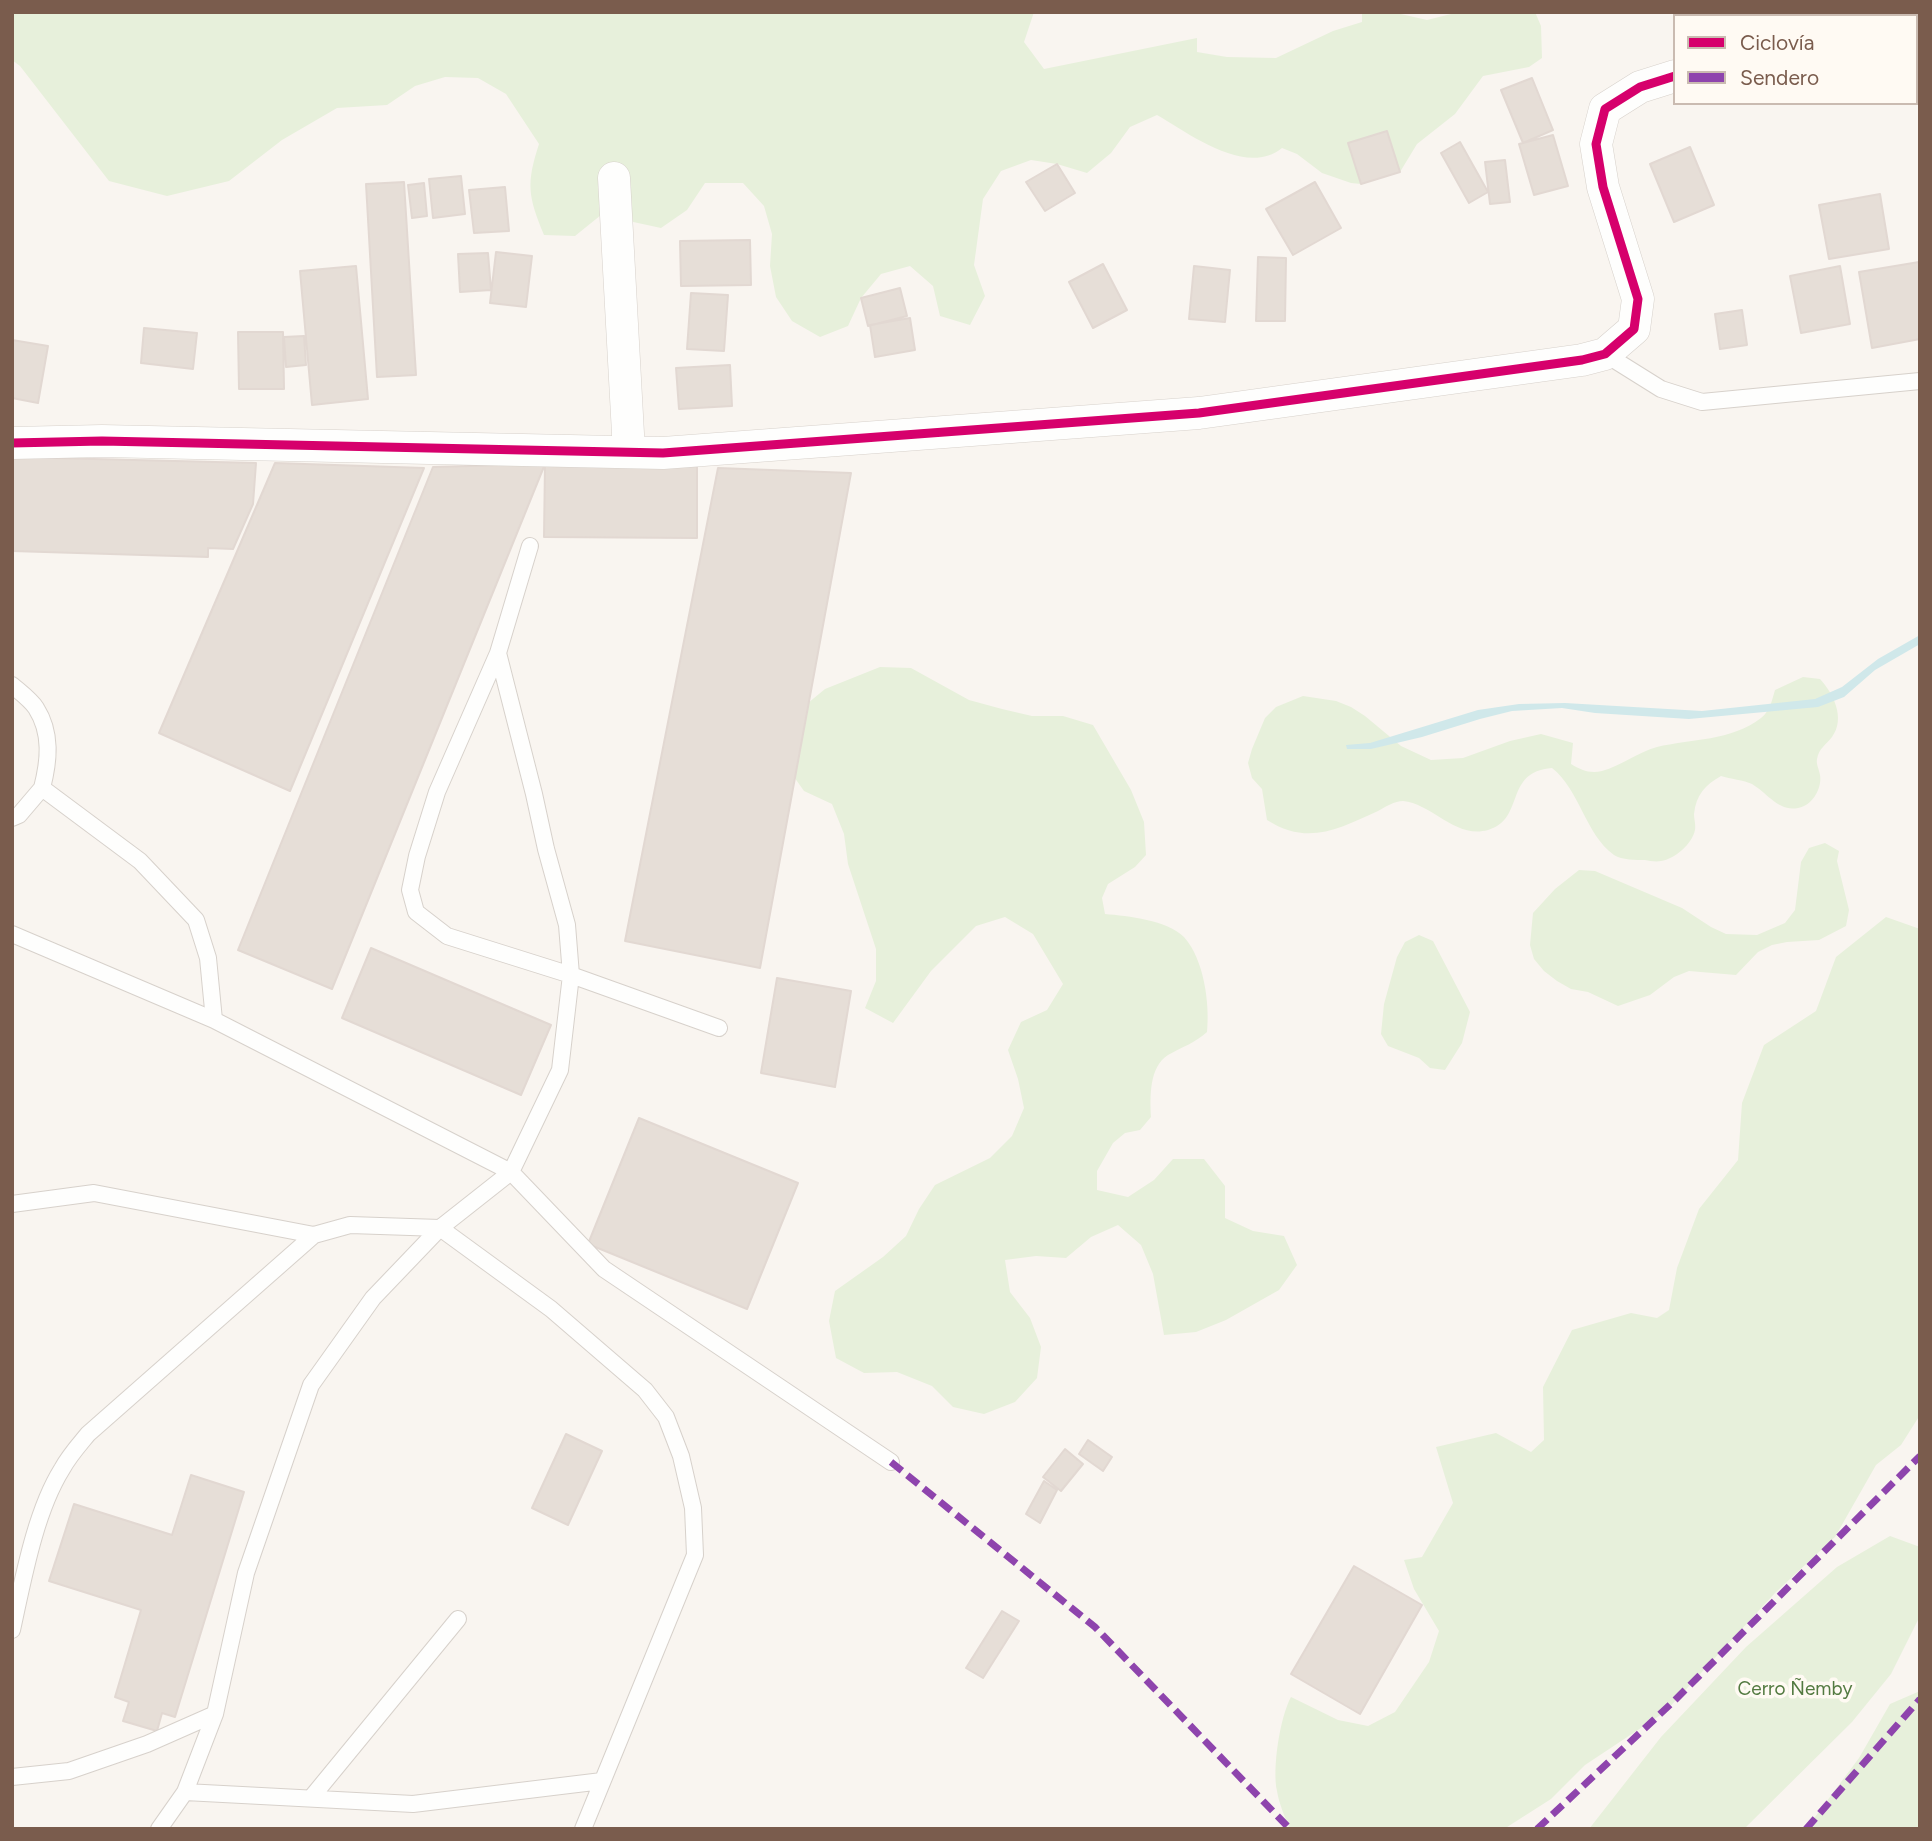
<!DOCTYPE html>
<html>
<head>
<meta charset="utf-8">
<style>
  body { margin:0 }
  #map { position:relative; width:1932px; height:1841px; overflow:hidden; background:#f9f5f0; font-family:Figtree,sans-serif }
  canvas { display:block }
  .frame { position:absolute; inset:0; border:14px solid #7a5c4d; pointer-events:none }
  .legend { position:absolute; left:1673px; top:14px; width:245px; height:91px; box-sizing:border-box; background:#fffaf3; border:2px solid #cabbb1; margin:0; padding:9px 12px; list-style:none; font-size:21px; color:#7a5c4d }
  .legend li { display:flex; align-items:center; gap:14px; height:35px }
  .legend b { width:35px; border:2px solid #cabbb1 }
</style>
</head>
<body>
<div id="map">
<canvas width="1932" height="1841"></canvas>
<div class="frame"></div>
<ul class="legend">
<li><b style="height:9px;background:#d6006c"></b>Ciclovía</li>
<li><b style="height:9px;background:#8e44ad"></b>Sendero</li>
</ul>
</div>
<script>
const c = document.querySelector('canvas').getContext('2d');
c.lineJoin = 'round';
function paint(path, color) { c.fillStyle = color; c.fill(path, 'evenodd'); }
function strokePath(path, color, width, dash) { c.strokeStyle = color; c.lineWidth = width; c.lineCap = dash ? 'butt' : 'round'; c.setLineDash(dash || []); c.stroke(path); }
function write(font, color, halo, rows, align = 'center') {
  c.font = font + ' Figtree,sans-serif'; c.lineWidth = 7; c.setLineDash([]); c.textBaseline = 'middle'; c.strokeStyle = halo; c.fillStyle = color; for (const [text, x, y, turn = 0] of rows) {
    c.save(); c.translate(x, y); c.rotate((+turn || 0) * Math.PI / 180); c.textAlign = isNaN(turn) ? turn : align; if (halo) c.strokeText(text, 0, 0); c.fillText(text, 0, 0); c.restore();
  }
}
const green = new Path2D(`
  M 12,12 L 1034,12 L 1024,42 L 1044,69 L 1197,38 L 1197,52 L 1227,57 L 1276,58 L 1333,31 L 1362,22 L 1362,12 L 1392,12 L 1427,20 L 1459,12 L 1535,12 L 1541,26 L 1542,58 L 1529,67 L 1483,76 L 1455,114 L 1417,144 L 1400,172 L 1361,184 L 1351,183 L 1322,173 L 1297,154 L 1282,148 C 1246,177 1190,134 1157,115 L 1130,127 L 1111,153 L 1087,173 L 1057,164 L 1031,160 L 1001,171 L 983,199 L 974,265 L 985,296 L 970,325 L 940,316 L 933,286 L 910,266 L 881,274 L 861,298 L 848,326 L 820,337 L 792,321 L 776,297 L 770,266 L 772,234 L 764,206 L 743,183 L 705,183 L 687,210 L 661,228 L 601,215 L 575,236 L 544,235 C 528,196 526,184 539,144 L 506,94 L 478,78 L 445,77 L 415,86 L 387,105 L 337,108 L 282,140 L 229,181 L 167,196 L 109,181 L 20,66 L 12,60 Z
  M 880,667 L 911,668 L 969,700 L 1002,709 L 1032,716 L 1063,716 L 1093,725 L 1131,790 L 1144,822 L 1146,855 L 1135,867 L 1108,884 L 1102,898 L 1105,914 C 1128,916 1167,920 1184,937 C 1204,959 1210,1004 1207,1032 C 1195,1043 1182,1047 1168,1055 C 1149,1067 1150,1097 1151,1117 L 1140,1130 L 1125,1133 L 1113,1143 L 1097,1171 L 1097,1190 L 1128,1197 L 1154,1180 L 1173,1159 L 1204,1159 L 1225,1186 L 1225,1218 L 1253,1231 L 1284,1236 L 1297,1265 L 1279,1290 L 1226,1320 L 1196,1332 L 1164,1335 L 1153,1274 L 1141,1245 L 1118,1225 L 1091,1237 L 1066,1258 L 1036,1256 L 1005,1260 L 1010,1292 L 1030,1318 L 1041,1347 L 1037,1378 L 1015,1402 L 984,1414 L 953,1407 L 932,1386 L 897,1372 L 864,1373 L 836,1358 L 829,1321 L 835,1291 L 883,1257 L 906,1236 L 919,1209 L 935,1185 L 990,1158 L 1012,1136 L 1024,1108 L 1018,1079 L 1008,1050 L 1021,1022 L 1047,1010 L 1063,984 L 1033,934 L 1005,917 L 976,926 L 931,971 L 893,1023 L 865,1008 L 876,981 L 876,949 L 848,864 L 844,834 L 832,804 L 804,791 L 787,767 L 802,708 L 825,689 Z
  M 1803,677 L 1820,679 C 1833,693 1846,718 1832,737 C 1826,745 1819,748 1817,759 C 1816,764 1819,769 1820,775 C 1822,786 1815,801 1804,806 C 1781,816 1769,794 1752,784 C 1744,780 1730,779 1721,776 C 1705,785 1696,795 1694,814 C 1694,819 1696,825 1695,830 C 1692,844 1675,859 1661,861 C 1656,862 1650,861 1645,860 C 1636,860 1622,860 1614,855 C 1585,834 1580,790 1552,768 C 1503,772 1526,819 1488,830 C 1455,839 1433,804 1403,801 C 1395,801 1385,807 1378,811 C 1338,829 1308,846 1267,820 L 1262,789 L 1252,778 L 1248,763 L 1252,749 L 1265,718 L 1276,707 L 1303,696 L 1336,701 L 1351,707 L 1365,716 L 1401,746 L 1431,760 L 1463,758 L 1510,741 L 1541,734 L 1573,743 L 1571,764 C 1581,770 1590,774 1602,771 C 1621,766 1638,752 1657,747 C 1690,739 1732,741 1761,718 C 1770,711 1772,700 1775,690 Z
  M 1825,843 L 1839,851 L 1837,861 L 1849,910 L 1846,926 L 1819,940 L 1787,942 L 1772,945 L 1758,952 L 1736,975 L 1689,971 L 1674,977 L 1650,995 L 1618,1006 L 1588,992 L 1571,989 L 1557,981 L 1544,971 L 1534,959 L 1530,945 L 1533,913 L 1555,889 L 1579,870 L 1595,871 L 1682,908 L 1711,927 L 1726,934 L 1757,935 L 1785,923 L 1795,910 L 1801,862 L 1809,848 Z
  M 1886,917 L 1920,929 L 1920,1415 L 1901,1445 L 1876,1465 L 1835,1537 L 1775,1593 L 1665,1712 L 1585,1765 L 1551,1799 L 1504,1829 L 1290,1829 C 1285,1817 1279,1804 1277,1791 C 1272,1769 1280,1717 1291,1697 L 1338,1720 L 1368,1726 L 1395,1712 L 1429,1662 L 1439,1631 L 1414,1589 L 1404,1560 L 1422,1557 L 1453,1503 L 1436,1447 L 1496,1433 L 1531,1452 L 1544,1440 L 1543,1387 L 1572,1330 L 1631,1313 L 1657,1318 L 1669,1310 L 1677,1268 L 1699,1209 L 1738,1160 L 1742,1103 L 1764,1045 L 1816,1011 L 1836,957 Z
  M 1419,935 L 1433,941 L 1470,1012 L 1462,1043 L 1445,1070 L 1430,1068 L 1419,1058 L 1388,1046 L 1381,1034 L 1384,1004 L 1397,957 L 1405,942 Z
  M 1890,1536 L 1920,1547 L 1920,1616 L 1891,1674 L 1852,1722 L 1744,1829 L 1589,1829 L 1661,1737 L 1746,1647 L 1837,1567 Z
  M 1920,1691 L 1920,1829 L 1806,1829 L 1859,1758 L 1890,1704 Z`);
const water = new Path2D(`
  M 1920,635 L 1920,644 L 1875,670 L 1844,697 L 1818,707 L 1689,719 L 1595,713 L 1562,708 L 1512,711 L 1480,719 L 1422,737 L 1371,749 L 1347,749 L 1346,745 L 1370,743 L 1478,710 L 1519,704 L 1565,703 L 1702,711 L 1815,699 L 1842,687 L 1878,659 Z`);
const building = new Path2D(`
  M 1532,78 L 1553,130 L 1523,143 L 1501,90 Z
  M 1387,131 L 1400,172 L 1361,184 L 1348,143 Z
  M 1553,135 L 1568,186 L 1534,195 L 1519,144 Z
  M 1460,142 L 1488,192 L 1469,203 L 1441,153 Z
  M 1690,147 L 1714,205 L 1674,222 L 1650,164 Z
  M 1505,160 L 1510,202 L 1490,204 L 1485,162 Z
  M 1057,164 L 1075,193 L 1045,211 L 1026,182 Z
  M 461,176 L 465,214 L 433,218 L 429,179 Z
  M 404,182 L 416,375 L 377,377 L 366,184 Z
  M 1315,182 L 1341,228 L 1293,255 L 1266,209 Z
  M 424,183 L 427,216 L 412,218 L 408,185 Z
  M 505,187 L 509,231 L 474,233 L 469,190 Z
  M 1880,194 L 1889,249 L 1829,259 L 1819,205 Z
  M 750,240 L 751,285 L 681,286 L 680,241 Z
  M 496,252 L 532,256 L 526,307 L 490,303 Z
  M 488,253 L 491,290 L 460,292 L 458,254 Z
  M 1258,257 L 1286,258 L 1285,321 L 1256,321 Z
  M 1919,262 L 1920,339 L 1872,348 L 1859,272 Z
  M 1103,264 L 1127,310 L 1093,328 L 1069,282 Z
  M 356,266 L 368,399 L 312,405 L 300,271 Z
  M 1194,266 L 1230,270 L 1225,322 L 1189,319 Z
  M 1840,266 L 1850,324 L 1801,333 L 1790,276 Z
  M 900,288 L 907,316 L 868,326 L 861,298 Z
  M 691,293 L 728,295 L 724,351 L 687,349 Z
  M 1742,310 L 1747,345 L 1720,349 L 1715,314 Z
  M 910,318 L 915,350 L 875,357 L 870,325 Z
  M 144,328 L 197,333 L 193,369 L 141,363 Z
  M 238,332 L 283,332 L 284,389 L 239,389 Z
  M 304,336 L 306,365 L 286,367 L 284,337 Z
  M 12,340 L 48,346 L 38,403 L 12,398 Z
  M 730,365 L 732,406 L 679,409 L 676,368 Z
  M 12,457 L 256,463 L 253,504 L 233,549 L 208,548 L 208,557 L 12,551 Z
  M 275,463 L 424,468 L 290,791 L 159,733 Z
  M 545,464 L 697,465 L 697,538 L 544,537 Z
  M 545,464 L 332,989 L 238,950 L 433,467 Z
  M 718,468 L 851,473 L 760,968 L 625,941 Z
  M 371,948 L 551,1025 L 521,1095 L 342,1018 Z
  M 777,978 L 851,991 L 835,1087 L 761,1073 Z
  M 639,1118 L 798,1183 L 747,1309 L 588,1244 Z
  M 566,1434 L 602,1451 L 568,1525 L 532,1508 Z
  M 1088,1440 L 1112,1457 L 1103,1471 L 1079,1454 Z
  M 1065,1449 L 1083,1464 L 1061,1491 L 1043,1477 Z
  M 191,1475 L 244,1492 L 175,1717 L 162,1713 L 157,1731 L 123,1721 L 129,1702 L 115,1697 L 141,1610 L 49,1581 L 74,1504 L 172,1535 Z
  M 1044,1481 L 1057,1490 L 1040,1523 L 1026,1514 Z
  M 1354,1566 L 1422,1605 L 1360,1714 L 1291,1674 Z
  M 1002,1611 L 1019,1621 L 983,1678 L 966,1668 Z`);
const service = new Path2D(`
  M 1605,354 L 1661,389 L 1702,402 L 1920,381
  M 530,546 L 498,653 L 437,792 L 417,856 L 410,890 L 416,912 L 447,936 L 571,975 L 719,1028
  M 12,685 C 20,692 31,700 36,708 C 52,733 49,761 42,788 L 140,861 L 196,920 L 208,958 L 214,1020 L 511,1172 L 604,1269 L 891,1462
  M 12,818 L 19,815 L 42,788
  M 12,934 L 214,1020
  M 12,1204 L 94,1193 L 314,1235
  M 12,1630 C 23,1580 35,1512 62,1469 C 69,1456 79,1445 88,1434 L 314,1235 L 350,1225 L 440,1228 L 551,1309 L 645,1390 L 666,1417 L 681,1456 L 693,1508 L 695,1555 L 583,1829
  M 12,1777 L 69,1771 L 147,1744 L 215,1714
  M 185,1792 L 413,1804 L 602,1781
  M 311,1798 L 458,1619
  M 159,1829 L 185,1792 L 215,1714 L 246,1573 L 311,1385 L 373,1298 L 440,1228 L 511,1172 L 560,1070 L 571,975 L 567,925 L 546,849 L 534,794 L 498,653`);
const minor = new Path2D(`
  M 1916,24 L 1920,23
  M 614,178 L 629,452
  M 12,443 L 102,441 L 663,453 L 1199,413 L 1582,360 L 1605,354 L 1634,329 L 1638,299 L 1603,187 L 1596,144 L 1605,109 L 1640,87 L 1675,76`);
const quiet = new Path2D(`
  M 891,1462 L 1095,1627 L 1290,1829
  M 1537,1829 L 1674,1701 L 1920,1456
  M 1806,1829 L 1920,1699`);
const cycleway = new Path2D(`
  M 12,443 L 102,441 L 663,453 L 1199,413 L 1582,360 L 1605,354 L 1634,329 L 1638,299 L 1603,187 L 1596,144 L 1605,109 L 1640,87 L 1675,76`);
const parkNames = [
  ["Cerro Ñemby",1795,1689]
];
paint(green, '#e7f0db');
paint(water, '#d0e8ea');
paint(building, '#e6ded7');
strokePath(building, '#e2d8d2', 2);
strokePath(service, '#d7d1cb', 18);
strokePath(minor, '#d7d1cb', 33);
strokePath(service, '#fefefd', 16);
strokePath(minor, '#fefefd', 32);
strokePath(quiet, '#8e44ad', 7, [14, 7]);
strokePath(cycleway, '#d6006c', 9);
write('19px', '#537a41', '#fffaf3', parkNames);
</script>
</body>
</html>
